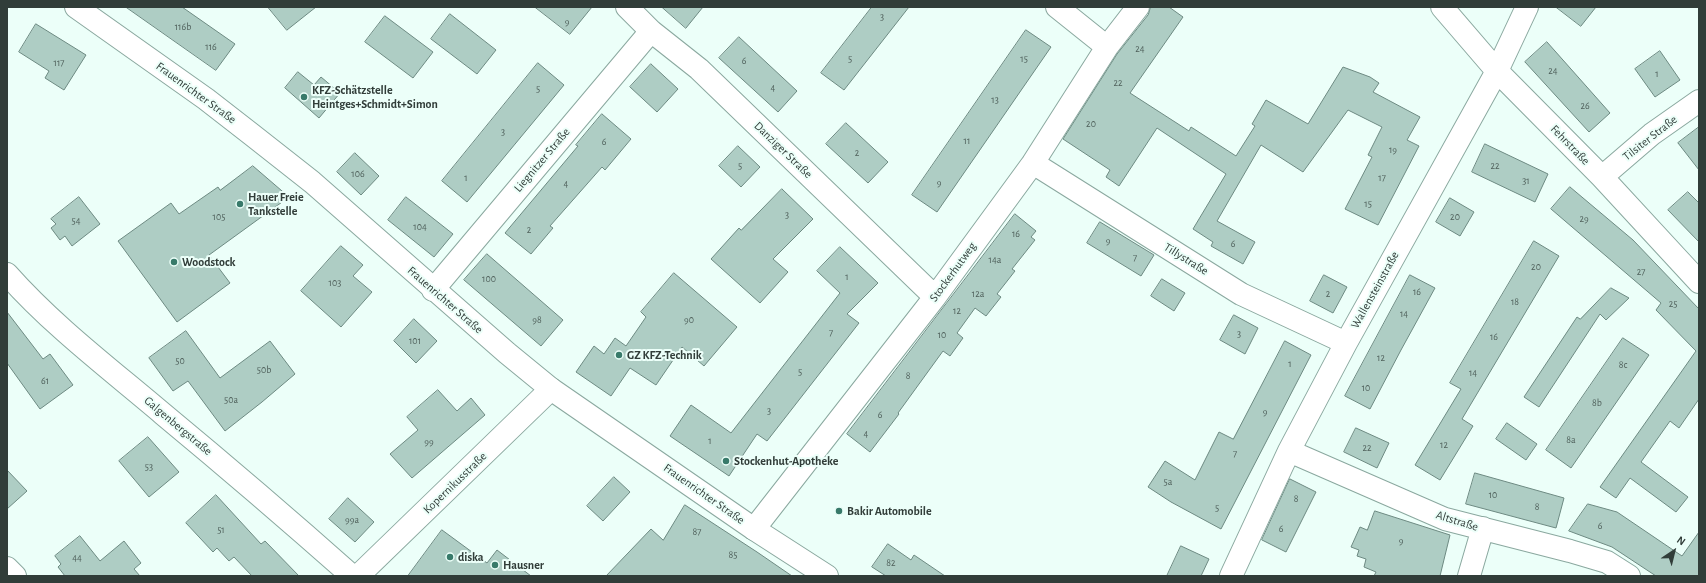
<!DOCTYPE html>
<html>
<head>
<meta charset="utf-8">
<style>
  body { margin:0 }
  #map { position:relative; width:1706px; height:583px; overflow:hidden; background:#ecfff9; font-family:"Alegreya Sans",sans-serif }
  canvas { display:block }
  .frame { position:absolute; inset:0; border:8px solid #313d39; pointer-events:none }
  .north { position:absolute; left:1654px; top:531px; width:40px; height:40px; -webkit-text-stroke:3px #ecfff9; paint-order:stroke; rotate:35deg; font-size:11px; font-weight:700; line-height:16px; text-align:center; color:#313d39 }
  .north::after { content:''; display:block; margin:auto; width:14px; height:18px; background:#313d39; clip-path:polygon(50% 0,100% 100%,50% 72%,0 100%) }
</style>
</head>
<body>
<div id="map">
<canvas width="1706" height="583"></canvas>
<div class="frame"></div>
<div class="north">N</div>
</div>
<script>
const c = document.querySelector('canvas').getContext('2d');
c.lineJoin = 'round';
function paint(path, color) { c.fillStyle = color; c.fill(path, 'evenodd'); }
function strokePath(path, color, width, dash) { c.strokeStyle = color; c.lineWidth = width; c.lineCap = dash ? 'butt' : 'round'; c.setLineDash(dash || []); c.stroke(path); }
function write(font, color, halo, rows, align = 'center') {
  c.font = font + ' "Alegreya Sans",sans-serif'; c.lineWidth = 4; c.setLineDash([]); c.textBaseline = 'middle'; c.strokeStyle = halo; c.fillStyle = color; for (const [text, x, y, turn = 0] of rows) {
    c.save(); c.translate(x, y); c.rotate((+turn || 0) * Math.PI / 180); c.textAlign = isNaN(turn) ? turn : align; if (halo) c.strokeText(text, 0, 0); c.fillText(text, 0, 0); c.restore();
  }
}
const building = new Path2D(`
  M 126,7 L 182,7 L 235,44 L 216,70 Z
  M 268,7 L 316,7 L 287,30 Z
  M 535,7 L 592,7 L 570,34 Z
  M 662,7 L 703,7 L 686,28 Z
  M 872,7 L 909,7 L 844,90 L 821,73 Z
  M 1151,7 L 1169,7 L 1183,17 L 1130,93 L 1189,131 L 1191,127 L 1236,156 L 1255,126 L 1252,124 L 1266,100 L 1308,124 L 1343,67 L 1370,77 L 1379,83 L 1373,92 L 1420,117 L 1407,140 L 1419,146 L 1378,225 L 1345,209 L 1372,157 L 1368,155 L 1382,127 L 1348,110 L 1303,172 L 1261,145 L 1217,221 L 1255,242 L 1243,264 L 1211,246 L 1213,242 L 1193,229 L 1226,174 L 1157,128 L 1119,186 L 1106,177 L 1110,170 L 1063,139 L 1117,54 L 1148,15 Z
  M 1556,7 L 1596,7 L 1581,26 Z
  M 450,14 L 496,50 L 477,74 L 431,39 Z
  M 385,16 L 433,52 L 413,78 L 365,42 Z
  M 36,24 L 86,55 L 64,90 L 45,78 L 49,71 L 19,52 Z
  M 1026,30 L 1051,47 L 937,212 L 912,195 Z
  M 739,37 L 797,91 L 778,112 L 719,58 Z
  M 1547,42 L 1610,113 L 1589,132 L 1525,62 Z
  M 1660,51 L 1680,80 L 1655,97 L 1635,69 Z
  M 538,63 L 564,85 L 467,202 L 442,181 Z
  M 651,64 L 678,89 L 657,112 L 630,87 Z
  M 298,72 L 314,85 L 321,77 L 340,93 L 319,118 L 285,88 Z
  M 602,114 L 631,139 L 605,170 L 602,167 L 550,226 L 553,228 L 531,254 L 505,233 L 578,146 L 576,145 Z
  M 846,123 L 888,162 L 868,183 L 826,144 Z
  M 1699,127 L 1699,170 L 1678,143 Z
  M 1485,144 L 1548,174 L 1535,202 L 1472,172 Z
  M 738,146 L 760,167 L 741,187 L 719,166 Z
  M 355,153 L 379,176 L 361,195 L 337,172 Z
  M 253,166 L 289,197 L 209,255 L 230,283 L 177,322 L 118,241 L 171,203 L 179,214 L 218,187 L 220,190 Z
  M 1570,187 L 1633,240 L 1699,309 L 1699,399 L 1679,428 L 1670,421 L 1641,462 L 1688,497 L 1676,512 L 1630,478 L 1616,498 L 1600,487 L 1696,351 L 1656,310 L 1661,303 L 1551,209 Z
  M 782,189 L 813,219 L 773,259 L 788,272 L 760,303 L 711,259 L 739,228 L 741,230 Z
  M 1688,192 L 1699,203 L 1699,242 L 1668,210 Z
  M 79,197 L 100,224 L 72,246 L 65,236 L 60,240 L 51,228 L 56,224 L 51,219 Z
  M 406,197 L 453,234 L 434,257 L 388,220 Z
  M 1450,198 L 1474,212 L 1460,236 L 1436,222 Z
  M 1015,214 L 1036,231 L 1031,237 L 1035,240 L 1012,269 L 1015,271 L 997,294 L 1001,297 L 986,316 L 975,308 L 957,333 L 963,338 L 950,356 L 943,351 L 898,413 L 899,414 L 870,452 L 847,434 Z
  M 1100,222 L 1154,255 L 1141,276 L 1087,243 Z
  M 1534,241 L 1559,256 L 1462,419 L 1473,426 L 1440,480 L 1415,465 L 1461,389 L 1450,383 Z
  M 341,246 L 363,265 L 353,276 L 372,292 L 341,327 L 301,291 Z
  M 840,247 L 878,283 L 847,314 L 859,323 L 767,441 L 757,434 L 729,476 L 670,436 L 691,405 L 731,433 L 840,293 L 817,271 Z
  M 487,254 L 563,320 L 541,346 L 464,280 Z
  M 674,273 L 737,327 L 704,366 L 682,347 L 656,385 L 630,368 L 611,396 L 576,372 L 594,346 L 604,354 L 615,338 L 626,346 L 646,317 L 641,312 Z
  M 1324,275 L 1347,287 L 1333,313 L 1310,301 Z
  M 1410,275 L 1435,288 L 1401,350 L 1370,409 L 1345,396 Z
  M 1162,279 L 1185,293 L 1174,311 L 1151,296 Z
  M 1611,288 L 1629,298 L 1606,320 L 1600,314 L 1539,407 L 1524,397 L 1577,317 L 1580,319 Z
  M 7,312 L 43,359 L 50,354 L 73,385 L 40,409 L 7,363 Z
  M 1234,315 L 1258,328 L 1245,354 L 1220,340 Z
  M 414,319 L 437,341 L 416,363 L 394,341 Z
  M 186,331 L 220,378 L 270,341 L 295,374 L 262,402 L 225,431 L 188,381 L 173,391 L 149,358 Z
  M 1623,338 L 1649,355 L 1571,468 L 1546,450 Z
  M 1285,341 L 1311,355 L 1221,529 L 1171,502 L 1148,487 L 1165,461 L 1195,480 L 1219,432 L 1233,439 Z
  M 438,390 L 457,411 L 471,398 L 485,415 L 412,478 L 390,454 L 418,430 L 407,417 Z
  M 1507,423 L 1537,444 L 1526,460 L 1496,439 Z
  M 1356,428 L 1389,443 L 1377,468 L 1344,452 Z
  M 148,437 L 179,472 L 149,497 L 119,461 Z
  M 7,470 L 27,491 L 7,509 Z
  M 1475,473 L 1564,498 L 1556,528 L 1466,504 Z
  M 614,477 L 630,492 L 603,521 L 587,506 Z
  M 1290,479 L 1316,492 L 1286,552 L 1262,540 Z
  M 216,495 L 261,544 L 265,541 L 299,576 L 252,576 L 234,557 L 229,561 L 217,548 L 213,552 L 186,523 Z
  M 348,498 L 374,522 L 355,542 L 329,519 Z
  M 1588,504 L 1617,512 L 1682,556 L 1699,532 L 1699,576 L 1656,576 L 1612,547 L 1569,531 Z
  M 685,505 L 757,552 L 792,576 L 606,576 L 651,529 L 663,540 Z
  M 1375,511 L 1450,535 L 1440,576 L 1374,576 L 1376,572 L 1364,567 L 1366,559 L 1357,556 L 1359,550 L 1351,547 L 1360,527 L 1367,530 Z
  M 442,530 L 487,563 L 497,550 L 531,576 L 408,576 Z
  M 80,536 L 100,561 L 124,541 L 141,563 L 134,569 L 140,576 L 65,576 L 58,567 L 61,564 L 55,556 Z
  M 888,544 L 911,560 L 914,555 L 945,576 L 886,576 L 872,567 Z
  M 1181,546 L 1209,559 L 1201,576 L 1167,576 Z`);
const minor = new Path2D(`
  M 627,7 L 651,31 L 699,69 L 935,297
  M 1057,7 L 1107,47
  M 1442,7 L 1497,71 L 1602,177 L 1699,282
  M 1033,163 L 1241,294 L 1346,343
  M 1602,177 L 1652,134 L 1699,101
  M 7,274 C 53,326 110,369 163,414 C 227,467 290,521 352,576
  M 433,290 L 651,31
  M 1289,451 L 1445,519 L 1570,551 L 1607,562 L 1629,576
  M 754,529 L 935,297 L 1033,163 L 1107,47 L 1138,7
  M 7,568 L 15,576
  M 358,576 L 551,389
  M 1231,576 L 1289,451 L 1346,343 L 1497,71 L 1527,7
  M 1469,576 L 1483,528`);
const major = new Path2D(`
  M 76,7 L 206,99 L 251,134 L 312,182 L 507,353 L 551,389 L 754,529 L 827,576`);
const markers = [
  [304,97,4,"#387a6a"],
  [240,204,4,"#387a6a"],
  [174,262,4,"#387a6a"],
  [619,355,4,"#387a6a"],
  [726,461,4,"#387a6a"],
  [839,511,4,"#387a6a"],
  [450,557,4,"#387a6a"],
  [495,565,4,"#387a6a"]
];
const numberNames = [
  ["3",882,17],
  ["9",567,22],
  ["116b",183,27],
  ["116",211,47],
  ["24",1140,49],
  ["5",850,59],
  ["15",1024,59],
  ["6",744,61],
  ["117",59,63],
  ["24",1553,71],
  ["1",1657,74],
  ["22",1118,83],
  ["4",773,88],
  ["5",538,89],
  ["13",995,100],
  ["26",1585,106],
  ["20",1091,124],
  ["3",503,132],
  ["11",967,141],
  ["6",604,142],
  ["19",1393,150],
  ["2",857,153],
  ["5",740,166],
  ["22",1495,166],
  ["106",358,174],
  ["1",466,178],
  ["17",1382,178],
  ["31",1526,181],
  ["9",939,183],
  ["4",566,184],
  ["15",1368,204],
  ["3",787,215],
  ["105",219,217],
  ["20",1455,217],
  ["29",1584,219],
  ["54",76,221],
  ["104",420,227],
  ["2",529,230],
  ["16",1016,234],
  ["9",1108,241],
  ["6",1233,244],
  ["7",1135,258],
  ["14a",995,260],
  ["20",1536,267],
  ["27",1641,272],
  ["1",847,277],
  ["100",489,279],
  ["103",335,283],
  ["16",1417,292],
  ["12a",978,294],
  ["2",1328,294],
  ["18",1515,302],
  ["25",1673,304],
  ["12",957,311],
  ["14",1404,314],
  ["98",537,320],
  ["90",689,320],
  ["7",831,333],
  ["3",1239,334],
  ["10",942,335],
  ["16",1494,337],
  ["101",415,341],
  ["12",1381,358],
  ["50",180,361],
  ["1",1290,364],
  ["8c",1623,365],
  ["50b",264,370],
  ["5",800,372],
  ["14",1473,373],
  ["8",908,376],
  ["61",45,381],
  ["10",1366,388],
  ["50a",231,400],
  ["8b",1597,403],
  ["3",769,411],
  ["9",1265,412],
  ["6",880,415],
  ["4",866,434],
  ["8a",1571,440],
  ["1",710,441],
  ["99",429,442],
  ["12",1444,445],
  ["22",1367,448],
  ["7",1235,454],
  ["53",149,467],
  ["5a",1168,482],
  ["10",1493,495],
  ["8",1296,499],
  ["8",1537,507],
  ["5",1217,508],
  ["99a",352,520],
  ["6",1600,526],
  ["6",1281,529],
  ["51",221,530],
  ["87",697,532],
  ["9",1401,541],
  ["85",733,555],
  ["44",77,558],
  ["82",891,563]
];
const poiNames = [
  ["KFZ-Schätzstelle",312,90],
  ["Heintges+Schmidt+Simon",312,104],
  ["Hauer Freie",248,197],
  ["Tankstelle",248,211],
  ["Woodstock",182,262],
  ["GZ KFZ-Technik",627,355],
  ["Stockenhut-Apotheke",734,461],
  ["Bakir Automobile",847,511],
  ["diska",458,557],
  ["Hausner",503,565]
];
const streetNames = [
  ["Frauenrichter Straße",196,93,36],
  ["Tilsiter Straße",1650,138,-38],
  ["Fehrstraße",1570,145,46],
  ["Danziger Straße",783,150,44],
  ["Liegnitzer Straße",542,160,-50],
  ["Tillystraße",1186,259,32],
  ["Stockerhutweg",953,272,-54],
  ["Wallensteinstraße",1375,290,-61],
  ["Frauenrichter Straße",445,300,41],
  ["Galgenbergstraße",178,426,40],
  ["Kopernikusstraße",455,483,-44],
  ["Frauenrichter Straße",704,494,35],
  ["Altstraße",1457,521,17]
];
paint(building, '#aecdc4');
strokePath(building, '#6d8a82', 1);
strokePath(minor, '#8aa89f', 24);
strokePath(major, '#8aa89f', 24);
strokePath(minor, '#fff', 22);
strokePath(major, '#fff', 22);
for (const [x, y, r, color] of markers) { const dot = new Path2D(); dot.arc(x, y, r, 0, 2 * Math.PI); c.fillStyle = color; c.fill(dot); strokePath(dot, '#ecfff9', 1.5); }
write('10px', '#50615c', null, numberNames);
write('bold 12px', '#313d39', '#ecfff9', poiNames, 'left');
write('12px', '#313d39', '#ecfff9', streetNames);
</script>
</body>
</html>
